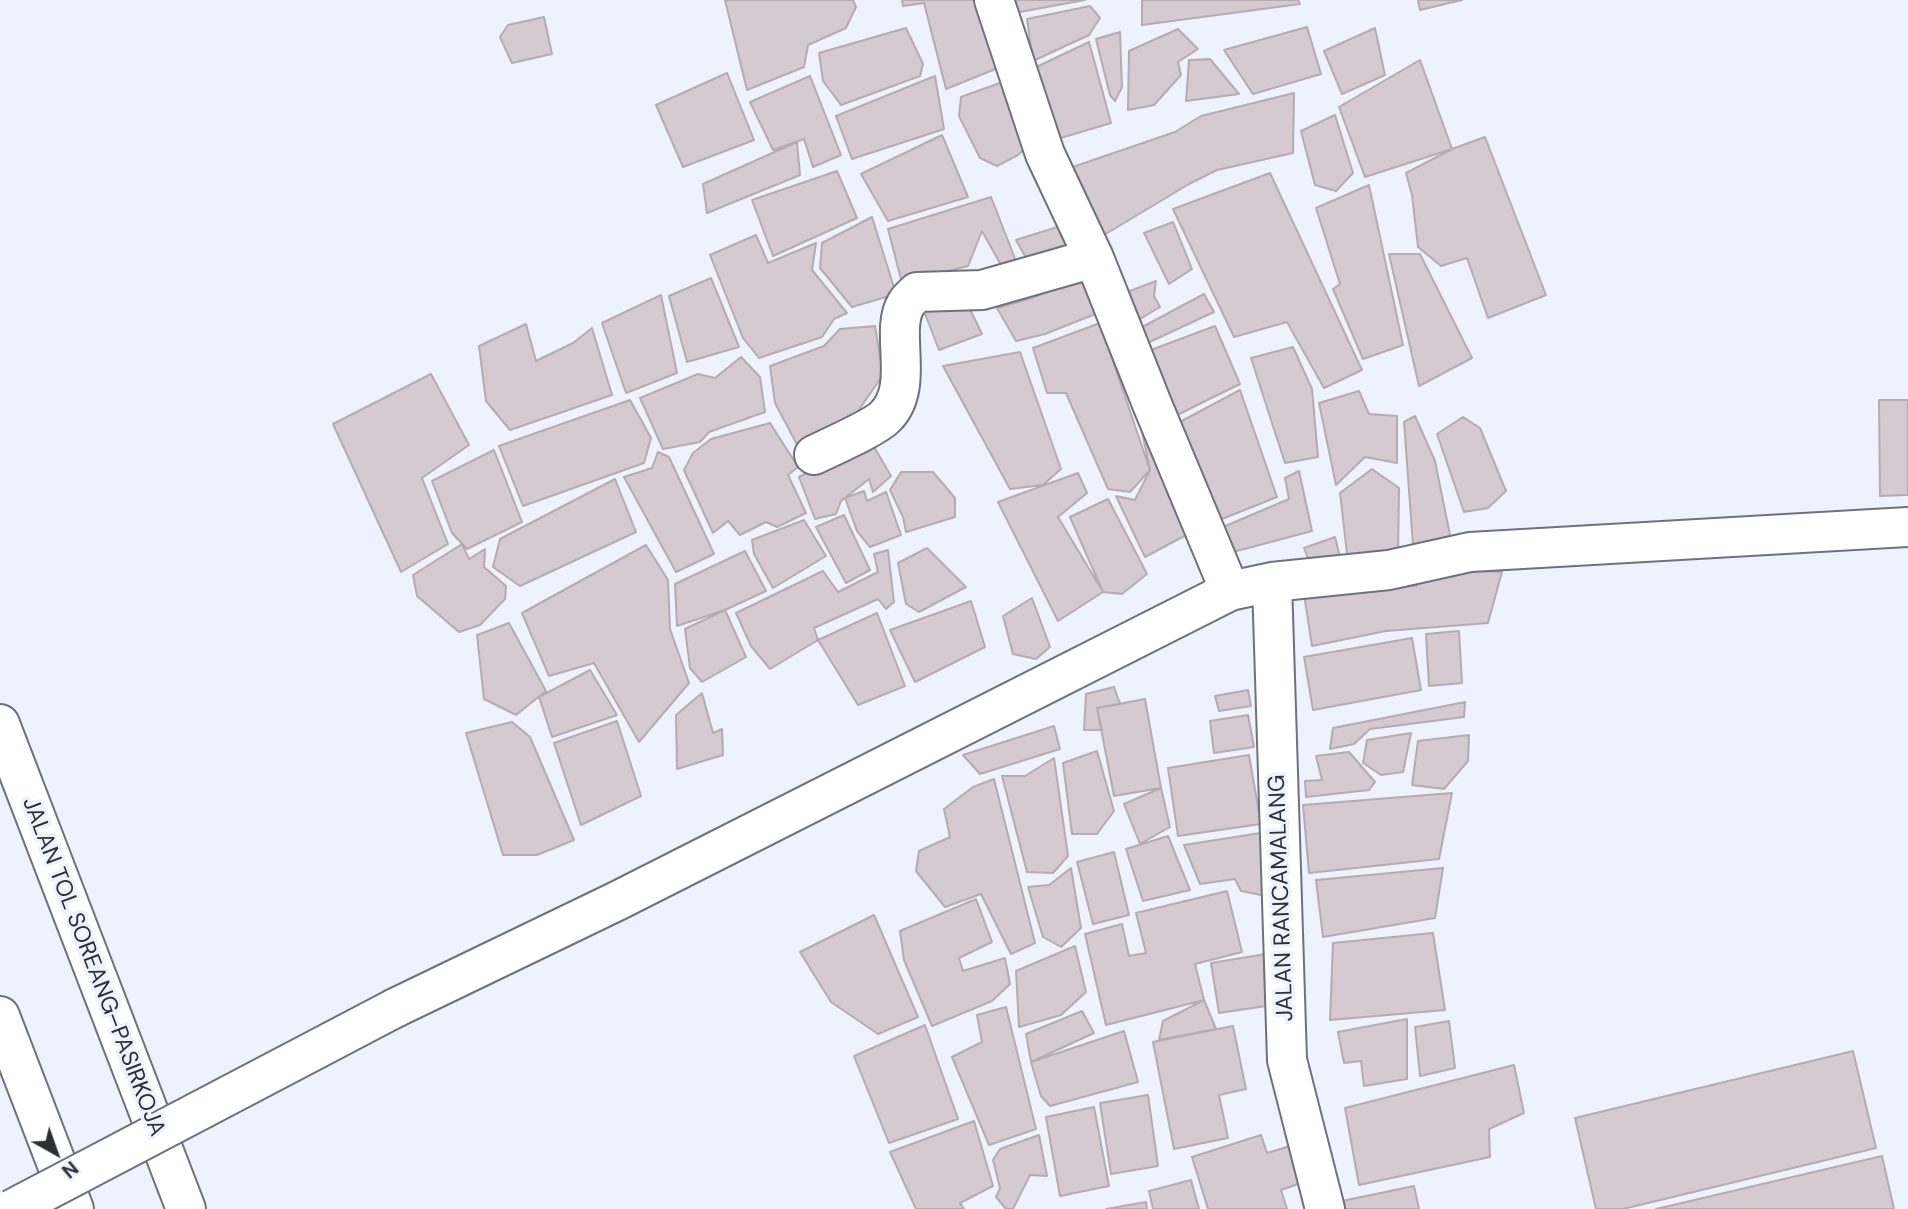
<!DOCTYPE html>
<html>
<head>
<meta charset="utf-8">
<style>
  body { margin:0 }
  #map { position:relative; width:1908px; height:1209px; overflow:hidden; background:#edf2fd; font-family:"DM Sans",sans-serif }
  canvas { display:block }
  .north { position:absolute; left:21px; top:1118px; width:70px; height:70px; -webkit-text-stroke:5px #edf2fd; paint-order:stroke; rotate:140deg; font-size:19px; font-weight:700; line-height:28px; text-align:center; color:#2d2f33 }
  .north::after { content:''; display:block; margin:auto; width:24px; height:32px; background:#2d2f33; clip-path:polygon(50% 0,100% 100%,50% 72%,0 100%) }
</style>
</head>
<body>
<div id="map">
<canvas width="1908" height="1209"></canvas>
<div class="north">N</div>
</div>
<script>
const c = document.querySelector('canvas').getContext('2d');
c.lineJoin = 'round';
function paint(path, color) { c.fillStyle = color; c.fill(path, 'evenodd'); }
function strokePath(path, color, width, dash) { c.strokeStyle = color; c.lineWidth = width; c.lineCap = dash ? 'butt' : 'round'; c.setLineDash(dash || []); c.stroke(path); }
function write(font, color, halo, rows, align = 'center') {
  c.font = font + ' "DM Sans",sans-serif'; c.lineWidth = 7; c.setLineDash([]); c.textBaseline = 'middle'; c.strokeStyle = halo; c.fillStyle = color; for (const [text, x, y, turn = 0] of rows) {
    c.save(); c.translate(x, y); c.rotate((+turn || 0) * Math.PI / 180); c.textAlign = isNaN(turn) ? turn : align; if (halo) c.strokeText(text, 0, 0); c.fillText(text, 0, 0); c.restore();
  }
}
const building = new Path2D(`
  M 725,0 L 853,0 L 856,7 L 846,28 L 808,45 L 804,67 L 747,90 Z
  M 902,0 L 982,0 L 1003,66 L 946,89 L 924,3 L 903,6 Z
  M 999,0 L 1085,0 L 1009,14 Z
  M 1142,0 L 1298,0 L 1300,4 L 1142,25 Z
  M 1418,0 L 1462,0 L 1420,10 Z
  M 1090,6 L 1100,18 L 1089,35 L 1033,61 L 1027,19 Z
  M 544,17 L 552,54 L 512,63 L 500,37 L 508,25 Z
  M 1307,27 L 1321,74 L 1253,94 L 1224,50 Z
  M 906,28 L 923,64 L 920,76 L 841,105 L 823,81 L 819,53 Z
  M 1375,28 L 1385,75 L 1342,94 L 1324,51 Z
  M 1178,29 L 1198,49 L 1178,62 L 1181,75 L 1154,105 L 1128,110 L 1129,51 Z
  M 1120,32 L 1122,87 L 1115,101 L 1110,95 L 1096,39 Z
  M 1089,42 L 1111,123 L 1054,140 L 1028,71 Z
  M 1210,59 L 1239,94 L 1186,101 L 1189,60 Z
  M 1420,60 L 1452,149 L 1365,177 L 1339,107 Z
  M 727,73 L 754,140 L 683,167 L 656,105 Z
  M 810,76 L 841,155 L 813,167 L 804,139 L 773,150 L 750,102 Z
  M 935,76 L 944,129 L 852,159 L 836,116 Z
  M 1008,80 L 1032,142 L 1018,155 L 997,166 L 980,158 L 959,116 L 961,97 Z
  M 1294,93 L 1293,153 L 1217,170 L 1189,184 L 1099,238 L 1064,170 L 1175,132 L 1201,116 Z
  M 1335,115 L 1353,173 L 1336,191 L 1315,185 L 1301,131 Z
  M 942,135 L 968,197 L 888,221 L 861,174 Z
  M 1485,137 L 1546,295 L 1488,318 L 1467,258 L 1441,266 L 1418,247 L 1412,195 L 1406,173 L 1452,149 Z
  M 797,142 L 800,175 L 707,213 L 703,184 Z
  M 837,171 L 857,218 L 773,256 L 752,200 Z
  M 1270,173 L 1362,370 L 1324,388 L 1287,322 L 1234,337 L 1173,209 Z
  M 1369,185 L 1403,345 L 1363,359 L 1333,289 L 1340,284 L 1316,208 Z
  M 991,197 L 1019,269 L 1006,274 L 982,231 L 968,266 L 902,283 L 888,229 Z
  M 872,217 L 896,294 L 852,307 L 820,268 L 822,243 Z
  M 1173,222 L 1192,269 L 1169,284 L 1144,233 Z
  M 1070,223 L 1085,253 L 1030,265 L 1016,240 Z
  M 756,235 L 768,263 L 816,243 L 812,270 L 847,313 L 834,319 L 822,337 L 759,358 L 743,338 L 710,255 Z
  M 1389,254 L 1420,254 L 1472,358 L 1419,386 Z
  M 1087,266 L 1103,311 L 1045,334 L 1016,341 L 997,308 L 1032,298 L 1062,285 Z
  M 711,278 L 739,347 L 687,362 L 669,296 Z
  M 1156,281 L 1154,296 L 1160,307 L 1135,322 L 1122,294 Z
  M 1204,294 L 1214,312 L 1141,346 L 1131,333 Z
  M 661,295 L 677,373 L 626,393 L 602,323 Z
  M 965,299 L 982,334 L 939,350 L 924,311 Z
  M 1100,323 L 1150,470 L 1130,492 L 1108,489 L 1066,393 L 1047,393 L 1033,348 Z
  M 526,324 L 536,361 L 573,343 L 592,328 L 612,395 L 510,430 L 486,401 L 479,346 Z
  M 875,326 L 883,375 L 840,437 L 801,452 L 775,403 L 770,366 L 824,346 L 840,329 Z
  M 1215,326 L 1240,384 L 1173,417 L 1143,353 Z
  M 1293,347 L 1312,389 L 1318,457 L 1285,463 L 1251,358 Z
  M 1020,352 L 1061,469 L 1043,485 L 1010,489 L 943,366 Z
  M 741,357 L 760,377 L 765,412 L 709,432 L 700,442 L 663,449 L 640,398 L 698,374 L 715,378 Z
  M 431,374 L 469,445 L 422,478 L 448,544 L 401,572 L 333,424 Z
  M 1240,390 L 1277,497 L 1217,521 L 1178,423 Z
  M 1359,391 L 1369,414 L 1397,416 L 1397,463 L 1365,457 L 1336,485 L 1319,403 Z
  M 630,400 L 651,438 L 644,463 L 523,506 L 499,446 Z
  M 1879,400 L 1908,400 L 1908,495 L 1880,496 Z
  M 1415,416 L 1435,461 L 1451,540 L 1413,545 L 1404,422 Z
  M 1463,417 L 1480,428 L 1506,491 L 1488,508 L 1464,512 L 1437,434 Z
  M 770,423 L 798,467 L 788,475 L 806,513 L 777,527 L 766,522 L 740,535 L 728,521 L 713,533 L 684,470 L 693,453 L 711,439 Z
  M 1141,427 L 1190,533 L 1145,557 L 1116,496 L 1135,500 L 1150,470 Z
  M 870,440 L 891,476 L 873,492 L 869,479 L 841,501 L 836,514 L 815,519 L 799,477 Z
  M 494,450 L 522,522 L 467,549 L 452,533 L 432,481 Z
  M 658,452 L 669,457 L 714,554 L 676,572 L 624,477 L 652,468 Z
  M 1372,469 L 1399,488 L 1398,558 L 1348,562 L 1340,493 Z
  M 1299,471 L 1312,531 L 1233,552 L 1223,527 L 1289,499 L 1285,478 Z
  M 901,472 L 933,472 L 955,498 L 955,517 L 906,532 L 903,517 L 890,490 Z
  M 1078,473 L 1087,493 L 1058,517 L 1103,592 L 1058,621 L 998,502 Z
  M 615,479 L 636,532 L 520,586 L 493,567 L 500,539 Z
  M 864,491 L 867,501 L 886,492 L 901,535 L 870,547 L 857,531 L 845,498 Z
  M 1108,499 L 1147,574 L 1122,594 L 1103,592 L 1070,517 Z
  M 844,515 L 870,570 L 846,583 L 816,527 Z
  M 804,520 L 826,556 L 773,588 L 754,554 L 752,540 Z
  M 1335,537 L 1342,565 L 1311,566 L 1304,548 Z
  M 462,544 L 469,559 L 485,549 L 484,567 L 506,586 L 505,599 L 480,625 L 459,632 L 417,596 L 413,575 Z
  M 646,545 L 668,580 L 670,629 L 689,683 L 639,742 L 594,663 L 549,676 L 522,613 Z
  M 927,548 L 966,587 L 919,612 L 906,604 L 898,563 Z
  M 888,550 L 894,602 L 886,609 L 878,599 L 814,628 L 818,640 L 770,669 L 751,646 L 736,613 L 823,571 L 838,592 L 878,572 L 874,554 Z
  M 745,551 L 766,591 L 725,610 L 677,626 L 675,584 Z
  M 1420,569 L 1502,572 L 1488,623 L 1386,631 L 1312,646 L 1304,594 L 1416,586 Z
  M 1032,598 L 1050,647 L 1036,659 L 1013,654 L 1003,616 Z
  M 971,601 L 985,647 L 915,682 L 890,630 Z
  M 725,610 L 746,657 L 702,682 L 690,668 L 685,629 Z
  M 877,613 L 905,686 L 858,705 L 818,640 Z
  M 509,623 L 546,691 L 516,715 L 484,699 L 477,635 Z
  M 1459,631 L 1462,683 L 1429,686 L 1426,634 Z
  M 1412,638 L 1421,690 L 1313,710 L 1304,657 Z
  M 590,670 L 617,715 L 552,737 L 539,697 Z
  M 1114,687 L 1120,704 L 1097,708 L 1102,730 L 1084,730 L 1086,694 Z
  M 1248,690 L 1251,706 L 1219,711 L 1215,696 Z
  M 702,693 L 713,733 L 722,729 L 723,755 L 677,769 L 676,715 Z
  M 1145,699 L 1161,788 L 1114,796 L 1097,708 Z
  M 1465,702 L 1464,717 L 1370,729 L 1354,744 L 1330,749 L 1333,728 Z
  M 1248,715 L 1254,747 L 1214,753 L 1210,721 Z
  M 617,721 L 641,796 L 581,825 L 554,743 Z
  M 512,722 L 530,737 L 574,840 L 537,855 L 503,855 L 466,733 Z
  M 1054,726 L 1060,749 L 980,774 L 963,755 Z
  M 1411,733 L 1403,772 L 1381,775 L 1363,763 L 1367,740 Z
  M 1469,735 L 1468,761 L 1444,789 L 1412,785 L 1418,741 Z
  M 1097,751 L 1114,811 L 1097,834 L 1072,834 L 1063,763 Z
  M 1349,752 L 1375,782 L 1369,790 L 1306,797 L 1305,781 L 1322,780 L 1316,756 Z
  M 1249,755 L 1261,824 L 1178,836 L 1168,768 Z
  M 1054,758 L 1068,856 L 1053,873 L 1027,872 L 1002,776 L 1025,776 Z
  M 994,779 L 1035,943 L 1011,954 L 981,894 L 945,907 L 916,871 L 919,851 L 950,837 L 944,809 L 973,787 Z
  M 1161,788 L 1170,827 L 1140,844 L 1124,804 Z
  M 1452,793 L 1439,859 L 1309,873 L 1303,805 Z
  M 1273,831 L 1271,897 L 1241,891 L 1235,879 L 1200,884 L 1184,845 Z
  M 1168,836 L 1190,890 L 1143,901 L 1126,849 Z
  M 1114,852 L 1129,915 L 1093,924 L 1077,862 Z
  M 1071,868 L 1081,928 L 1061,947 L 1043,937 L 1028,887 L 1049,885 Z
  M 1443,868 L 1435,918 L 1323,937 L 1316,880 Z
  M 1227,891 L 1242,952 L 1195,964 L 1204,1000 L 1106,1025 L 1085,934 L 1122,924 L 1129,956 L 1146,953 L 1136,913 Z
  M 976,899 L 992,942 L 959,958 L 963,971 L 1005,958 L 1010,984 L 992,1001 L 932,1026 L 904,960 L 900,931 Z
  M 874,915 L 918,1017 L 878,1034 L 831,1002 L 800,952 Z
  M 1433,933 L 1445,1010 L 1330,1020 L 1333,943 Z
  M 1075,946 L 1086,992 L 1061,1015 L 1019,1027 L 1016,971 Z
  M 1266,954 L 1273,1005 L 1219,1013 L 1211,963 Z
  M 1204,1000 L 1216,1029 L 1159,1040 L 1163,1021 Z
  M 1006,1007 L 1036,1129 L 989,1145 L 952,1057 L 982,1042 L 977,1015 Z
  M 1082,1011 L 1094,1033 L 1031,1062 L 1026,1034 Z
  M 1407,1019 L 1407,1079 L 1364,1086 L 1361,1061 L 1344,1063 L 1338,1032 Z
  M 1449,1021 L 1455,1068 L 1420,1076 L 1415,1027 Z
  M 925,1025 L 958,1119 L 889,1143 L 854,1056 Z
  M 1233,1026 L 1246,1089 L 1219,1095 L 1228,1138 L 1174,1149 L 1153,1042 Z
  M 1124,1031 L 1138,1082 L 1050,1106 L 1041,1096 L 1031,1062 Z
  M 1853,1051 L 1876,1148 L 1623,1209 L 1596,1209 L 1575,1118 Z
  M 1514,1065 L 1524,1113 L 1489,1129 L 1490,1157 L 1359,1185 L 1345,1108 Z
  M 1148,1095 L 1158,1166 L 1111,1174 L 1100,1103 Z
  M 1094,1107 L 1109,1186 L 1060,1196 L 1046,1117 Z
  M 974,1121 L 993,1186 L 960,1203 L 964,1209 L 916,1209 L 890,1152 Z
  M 1039,1135 L 1047,1176 L 1030,1175 L 1013,1209 L 1006,1209 L 996,1197 L 1000,1188 L 993,1160 L 1000,1149 Z
  M 1261,1135 L 1267,1153 L 1290,1146 L 1301,1183 L 1281,1190 L 1287,1209 L 1208,1209 L 1192,1157 Z
  M 1882,1156 L 1894,1209 L 1656,1209 Z
  M 1191,1180 L 1199,1209 L 1153,1209 L 1149,1191 Z
  M 1414,1186 L 1419,1209 L 1344,1209 L 1342,1201 Z
  M 1146,1202 L 1147,1209 L 1106,1209 Z`);
const street = new Path2D(`
  M 994,0 L 1045,154 L 1094,258 L 1152,404 L 1230,591
  M 814,455 C 830,447 874,428 885,417 C 916,387 889,332 906,304 C 909,299 914,295 917,292 L 982,290 L 1094,258
  M 1272,582 L 1287,1060 L 1325,1209
  M 395,1008 L 617,901 L 1230,591 L 1272,582 L 1389,570 L 1470,552 L 1908,527`);
const highway = new Path2D(`
  M 0,724 L 186,1209
  M 0,1016 L 74,1209`);
const streetBridge = new Path2D(`
  M 12,1209 L 395,1008`);
const streetNames = [
  ["JALAN RANCAMALANG",1282,898,-92],
  ["JALAN TOL SOREANG–PASIRKOJA",93,967,69]
];
paint(building, '#d5cad1');
strokePath(building, '#b6abb2', 2);
strokePath(street, '#6e727c', 42);
strokePath(highway, '#6e727c', 42);
strokePath(street, '#fff', 38);
strokePath(highway, '#fff', 38);
strokePath(streetBridge, '#6e727c', 42, []);
strokePath(streetBridge, '#fff', 38);
write('23px', '#2d2f33', '#edf2fd', streetNames);
</script>
</body>
</html>
